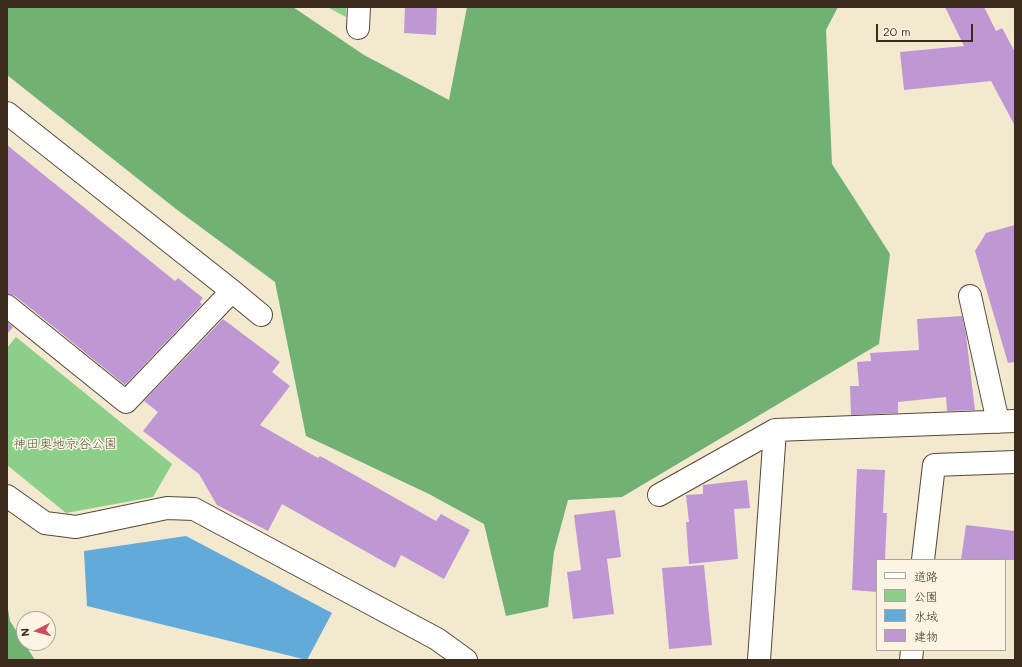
<!DOCTYPE html>
<html>
<head>
<meta charset="utf-8">
<style>
  body { margin:0 }
  #map { position:relative; width:1022px; height:667px; overflow:hidden; background:#f3e9cf; font-family:Mali,"Klee One",sans-serif }
  canvas { display:block }
  .frame { position:absolute; inset:0; border:8px solid #3b2a1e; pointer-events:none }
  .legend { position:absolute; left:876px; top:559px; width:130px; height:92px; box-sizing:border-box; background:#fcf5e5; border:1px solid #afa495; margin:0; padding:5px 7px; list-style:none; font-size:12px; color:#3b2a1e }
  .legend li { display:flex; align-items:center; gap:8px; height:20px }
  .legend b { width:20px; border:1px solid #afa495 }
  .north { position:absolute; left:16px; top:611px; width:40px; height:40px; box-sizing:border-box; background:#fcf5e5; border:1px solid #afa495; border-radius:50%; rotate:264deg; font-size:11px; font-weight:700; line-height:16px; text-align:center; color:#3b2a1e }
  .north::after { content:''; display:block; margin:auto; width:14px; height:18px; background:#d1495b; clip-path:polygon(50% 0,100% 100%,50% 72%,0 100%) }
  .scale { position:absolute; left:876px; top:24px; width:97px; height:18px; box-sizing:border-box; border:2px solid #3b2a1e; border-top:0; padding-left:5px; font-size:12px; line-height:14px; white-space:nowrap; color:#3b2a1e; -webkit-text-stroke:3px #fcf5e5; paint-order:stroke }
</style>
</head>
<body>
<div id="map">
<canvas width="1022" height="667"></canvas>
<div class="frame"></div>
<ul class="legend">
<li><b style="height:5px;background:#fff"></b>道路</li>
<li><b style="height:11px;background:#8ccf88"></b>公園</li>
<li><b style="height:11px;background:#62aad9"></b>水域</li>
<li><b style="height:11px;background:#bf97d5"></b>建物</li>
</ul>
<div class="north">N</div>
<div class="scale">20 m</div>
</div>
<script>
const c = document.querySelector('canvas').getContext('2d');
c.lineJoin = 'round';
function paint(path, color) { c.fillStyle = color; c.fill(path, 'evenodd'); }
function strokePath(path, color, width, dash) { c.strokeStyle = color; c.lineWidth = width; c.lineCap = dash ? 'butt' : 'round'; c.setLineDash(dash || []); c.stroke(path); }
function write(font, color, halo, rows, align = 'center') {
  c.font = font + ' Mali,"Klee One",sans-serif'; c.lineWidth = 3; c.setLineDash([]); c.textBaseline = 'middle'; c.strokeStyle = halo; c.fillStyle = color; for (const [text, x, y, turn = 0] of rows) {
    c.save(); c.translate(x, y); c.rotate((+turn || 0) * Math.PI / 180); c.textAlign = isNaN(turn) ? turn : align; if (halo) c.strokeText(text, 0, 0); c.fillText(text, 0, 0); c.restore();
  }
}
const green = new Path2D(`
  M 327,7 L 346,7 L 346,17 Z
  M 16,337 L 172,464 L 153,497 L 66,513 L 7,465 L 7,348 Z`);
const forest = new Path2D(`
  M 7,7 L 293,7 L 364,55 L 449,100 L 467,7 L 838,7 L 826,30 L 832,164 L 890,254 L 879,344 L 622,497 L 568,500 L 554,552 L 548,607 L 506,616 L 484,524 L 429,494 L 306,436 L 275,282 L 176,209 L 7,75 Z
  M 7,603 L 10,621 L 35,660 L 7,660 Z`);
const water = new Path2D(`
  M 186,536 L 332,613 L 307,660 L 87,606 L 84,551 Z`);
const building = new Path2D(`
  M 405,7 L 437,7 L 436,35 L 404,33 Z
  M 945,7 L 984,7 L 996,31 L 1002,28 L 1015,52 L 1015,126 L 991,81 L 904,90 L 900,52 L 964,46 Z
  M 7,145 L 175,281 L 178,278 L 203,298 L 200,302 L 202,304 L 125,385 L 29,307 L 15,296 L 7,294 Z
  M 1015,225 L 1015,362 L 1008,363 L 975,251 L 986,233 Z
  M 962,316 L 966,335 L 975,410 L 947,411 L 946,397 L 898,402 L 898,413 L 851,415 L 850,386 L 859,386 L 857,362 L 871,361 L 870,353 L 919,350 L 917,319 Z
  M 223,319 L 280,362 L 272,372 L 290,386 L 260,425 L 318,458 L 320,456 L 351,473 L 436,521 L 441,514 L 470,530 L 444,579 L 401,555 L 395,568 L 282,504 L 268,531 L 217,505 L 199,474 L 143,431 L 158,412 L 144,401 Z
  M 7,322 L 13,327 L 7,334 Z
  M 857,469 L 885,470 L 883,513 L 887,513 L 885,560 L 877,560 L 877,592 L 852,590 Z
  M 747,480 L 750,508 L 734,509 L 738,559 L 689,564 L 686,522 L 689,522 L 686,495 L 703,494 L 703,485 Z
  M 615,510 L 621,557 L 607,559 L 614,614 L 573,619 L 567,572 L 581,570 L 574,515 Z
  M 966,525 L 1015,531 L 1015,560 L 961,560 Z
  M 704,565 L 712,645 L 669,649 L 662,568 Z`);
const minor = new Path2D(`
  M 358,28 L 359,7
  M 7,113 L 232,291 L 261,315
  M 970,296 L 998,422
  M 7,306 L 126,402 L 232,291
  M 659,495 L 775,430
  M 7,496 L 45,523 L 76,527 L 167,508 L 194,509 L 437,639 L 466,660
  M 923,560 L 934,465 L 1015,462
  M 759,660 L 775,430 L 1015,421
  M 911,660 L 912,650`);
const parkNames = [
  ["神田奥地京谷公園",65,444]
];
paint(green, '#8ccf88');
paint(forest, '#71b274');
paint(water, '#62aad9');
paint(building, '#bf97d5');
strokePath(minor, '#574739', 24);
strokePath(minor, '#fff', 22);
write('13px', '#535c3e', '#fcf5e5', parkNames);
</script>
</body>
</html>
